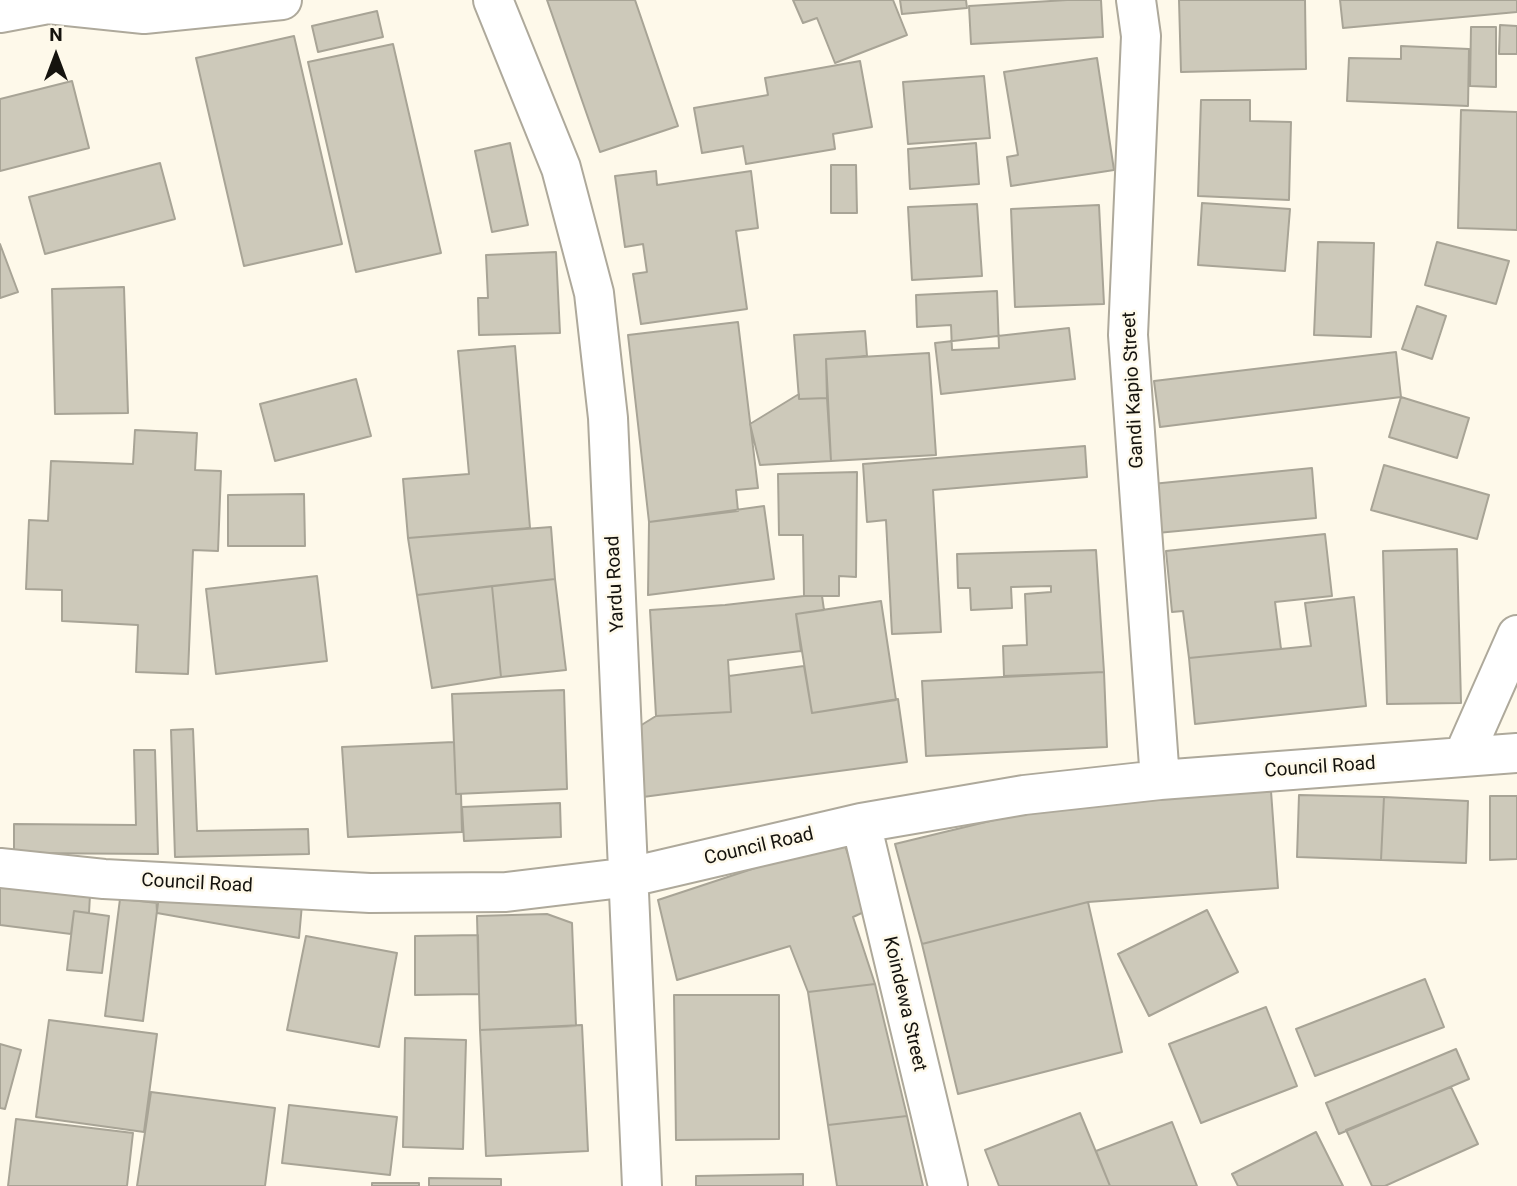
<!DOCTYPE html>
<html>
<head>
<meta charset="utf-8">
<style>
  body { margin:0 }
  #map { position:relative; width:1517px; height:1186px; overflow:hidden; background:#fef9ea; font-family:Roboto,sans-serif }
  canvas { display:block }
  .north { position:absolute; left:21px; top:21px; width:70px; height:70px; -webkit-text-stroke:5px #fef9ea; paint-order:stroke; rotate:0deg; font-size:19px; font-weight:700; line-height:28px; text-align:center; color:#15130e }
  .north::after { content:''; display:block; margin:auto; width:24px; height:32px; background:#15130e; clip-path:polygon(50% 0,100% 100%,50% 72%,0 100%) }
</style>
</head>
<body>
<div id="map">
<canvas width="1517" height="1186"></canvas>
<div class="north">N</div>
</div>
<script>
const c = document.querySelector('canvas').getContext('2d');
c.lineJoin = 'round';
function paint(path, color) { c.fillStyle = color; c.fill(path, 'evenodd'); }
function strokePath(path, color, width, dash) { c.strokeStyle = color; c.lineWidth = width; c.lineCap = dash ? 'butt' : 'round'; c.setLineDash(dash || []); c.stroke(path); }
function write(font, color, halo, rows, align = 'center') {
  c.font = font + ' Roboto,sans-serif'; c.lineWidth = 5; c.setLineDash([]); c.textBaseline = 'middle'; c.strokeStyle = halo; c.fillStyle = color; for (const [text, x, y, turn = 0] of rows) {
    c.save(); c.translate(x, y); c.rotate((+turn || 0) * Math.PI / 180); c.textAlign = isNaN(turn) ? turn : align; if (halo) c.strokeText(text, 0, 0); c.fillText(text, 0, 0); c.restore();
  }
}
const building = new Path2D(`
  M 547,0 L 635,0 L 678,126 L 600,152 Z
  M 793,0 L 893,0 L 907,35 L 835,63 L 817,18 L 803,23 Z
  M 900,0 L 966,0 L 967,8 L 902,14 Z
  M 1067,0 L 1101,0 L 1103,37 L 971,44 L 969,6 Z
  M 1179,0 L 1305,0 L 1306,69 L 1181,72 Z
  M 1340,0 L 1517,0 L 1517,12 L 1343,28 Z
  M 377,11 L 383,37 L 318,52 L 312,26 Z
  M 1500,25 L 1517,26 L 1517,54 L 1499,54 Z
  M 1471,27 L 1496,27 L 1496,87 L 1470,86 Z
  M 294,36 L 342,244 L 244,266 L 196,58 Z
  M 393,44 L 441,253 L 356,272 L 308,62 Z
  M 1401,46 L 1469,49 L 1468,106 L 1347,101 L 1349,58 L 1401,59 Z
  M 1097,58 L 1114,170 L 1011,186 L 1007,157 L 1018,155 L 1004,72 Z
  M 860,61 L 872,127 L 833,134 L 835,149 L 746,164 L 743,146 L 702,153 L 694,108 L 768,95 L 765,78 Z
  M 984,76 L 990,138 L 908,144 L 903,82 Z
  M 72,81 L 89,148 L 0,171 L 0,99 Z
  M 1201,100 L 1250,100 L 1250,121 L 1291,122 L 1289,200 L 1198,196 Z
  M 1461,110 L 1517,112 L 1517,230 L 1458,228 Z
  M 510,143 L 528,225 L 492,232 L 475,151 Z
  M 976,143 L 979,184 L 910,189 L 908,149 Z
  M 160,163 L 175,219 L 45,254 L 29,197 Z
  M 831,165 L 856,165 L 857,213 L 831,213 Z
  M 656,171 L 657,185 L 751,171 L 758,228 L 736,231 L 747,309 L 641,324 L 633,274 L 647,272 L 643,244 L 625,247 L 615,176 Z
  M 1202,203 L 1290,209 L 1285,271 L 1198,265 Z
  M 977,204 L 982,276 L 912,280 L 908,207 Z
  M 1099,205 L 1104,304 L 1015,307 L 1011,209 Z
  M 1318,242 L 1374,243 L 1371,337 L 1314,335 Z
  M 1437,242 L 1509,261 L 1496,304 L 1425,285 Z
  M 0,244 L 18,292 L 0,298 Z
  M 556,252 L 560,333 L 479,335 L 478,298 L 488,298 L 486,255 Z
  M 124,287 L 128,413 L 55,414 L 52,289 Z
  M 997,291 L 999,348 L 952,350 L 951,325 L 917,327 L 916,295 Z
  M 1417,306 L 1446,316 L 1432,359 L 1402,349 Z
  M 738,322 L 758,488 L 736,490 L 738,511 L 649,522 L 628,335 Z
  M 1069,328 L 1075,379 L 941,394 L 935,343 Z
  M 865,331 L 867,356 L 826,359 L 827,398 L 799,399 L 794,335 Z
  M 515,346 L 530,528 L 408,538 L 403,479 L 469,474 L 458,351 Z
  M 1396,352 L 1401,397 L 1160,427 L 1154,381 Z
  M 929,353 L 936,455 L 831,461 L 826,359 Z
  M 356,379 L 371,436 L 275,461 L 260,404 Z
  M 799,394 L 799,399 L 827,398 L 831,461 L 760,465 L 750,424 Z
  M 1401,397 L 1469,418 L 1457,458 L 1389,437 Z
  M 135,430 L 197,433 L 195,470 L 221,471 L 218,551 L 193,550 L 188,674 L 136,672 L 138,625 L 62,621 L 62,590 L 26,589 L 29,520 L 48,521 L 51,461 L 133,464 Z
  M 1085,446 L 1087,477 L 933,490 L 941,632 L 892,634 L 886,520 L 867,522 L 863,464 Z
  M 1384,465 L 1489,495 L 1477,539 L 1371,510 Z
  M 1312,468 L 1316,518 L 1157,533 L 1152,484 Z
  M 857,472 L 856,577 L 839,576 L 839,596 L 804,596 L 803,535 L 779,535 L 778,474 Z
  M 304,494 L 305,546 L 228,546 L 228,495 Z
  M 764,506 L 774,579 L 648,595 L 649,522 Z
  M 551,527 L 555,579 L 417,595 L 408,538 Z
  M 1325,534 L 1332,596 L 1275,602 L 1281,649 L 1189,658 L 1183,611 L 1172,612 L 1166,551 Z
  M 1457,549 L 1461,703 L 1387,704 L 1383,551 Z
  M 1096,550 L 1104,672 L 1004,676 L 1003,646 L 1027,645 L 1025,594 L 1051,592 L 1051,586 L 1011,587 L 1012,608 L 971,610 L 970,588 L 958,588 L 957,554 Z
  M 317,576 L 327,661 L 216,674 L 206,589 Z
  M 555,579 L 566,670 L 501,677 L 492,586 Z
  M 492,586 L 501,677 L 432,688 L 417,595 Z
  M 804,596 L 822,596 L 824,610 L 796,614 L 801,651 L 728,660 L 731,712 L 656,716 L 650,610 L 725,605 Z
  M 1354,597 L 1366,706 L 1195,724 L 1189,658 L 1311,646 L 1305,603 Z
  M 881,601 L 896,700 L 812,713 L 796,614 Z
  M 804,666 L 812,713 L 898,699 L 907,762 L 643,797 L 635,729 L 656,716 L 731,712 L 729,676 Z
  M 1104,672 L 1107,747 L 926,756 L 922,681 Z
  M 564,690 L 567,789 L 456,794 L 452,694 Z
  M 193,729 L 197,831 L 308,829 L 309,854 L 175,857 L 171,730 Z
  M 454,742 L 456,794 L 461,794 L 462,832 L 348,837 L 342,747 Z
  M 134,750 L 155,750 L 158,854 L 14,853 L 14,824 L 136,825 Z
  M 1271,791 L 1278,888 L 1088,902 L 922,944 L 895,844 L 1052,806 Z
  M 1299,795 L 1384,797 L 1381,860 L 1297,857 Z
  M 1490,796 L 1517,796 L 1517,859 L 1490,860 Z
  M 1384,797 L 1468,801 L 1466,863 L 1381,860 Z
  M 560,803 L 561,837 L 464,841 L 462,807 Z
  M 843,839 L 866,911 L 853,917 L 875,984 L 808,992 L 790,946 L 677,980 L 658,900 Z
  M 0,884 L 90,895 L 89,913 L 74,911 L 71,934 L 0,925 Z
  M 156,892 L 303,893 L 299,938 L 157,913 Z
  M 120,899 L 158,903 L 143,1021 L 105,1016 Z
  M 1088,902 L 1122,1052 L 958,1094 L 922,944 Z
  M 1207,910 L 1238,972 L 1149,1016 L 1118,954 Z
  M 74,911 L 109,916 L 102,973 L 67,970 Z
  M 547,914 L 572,923 L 576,1026 L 480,1030 L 477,916 Z
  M 478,935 L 479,994 L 415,995 L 415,936 Z
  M 306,936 L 397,953 L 379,1047 L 287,1030 Z
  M 1425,979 L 1444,1027 L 1315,1076 L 1296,1029 Z
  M 875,984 L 907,1116 L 828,1125 L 808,992 Z
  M 674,995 L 779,995 L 779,1139 L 676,1140 Z
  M 1266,1007 L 1297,1086 L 1201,1123 L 1169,1044 Z
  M 49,1020 L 157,1034 L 144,1132 L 36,1117 Z
  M 582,1025 L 588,1151 L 486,1156 L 480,1030 Z
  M 405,1038 L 466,1040 L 463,1149 L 403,1147 Z
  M 0,1044 L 21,1050 L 5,1109 L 0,1108 Z
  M 1456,1049 L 1469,1079 L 1339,1134 L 1326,1103 Z
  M 1451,1087 L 1478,1144 L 1385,1186 L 1372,1186 L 1346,1130 Z
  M 151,1092 L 275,1108 L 265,1186 L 137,1186 Z
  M 289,1105 L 397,1117 L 390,1175 L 282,1163 Z
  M 1080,1113 L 1110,1186 L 999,1186 L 985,1150 Z
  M 907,1116 L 923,1186 L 837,1186 L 828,1125 Z
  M 16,1119 L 133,1133 L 127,1186 L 8,1186 Z
  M 1172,1122 L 1197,1186 L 1110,1186 L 1096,1151 Z
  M 1316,1132 L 1343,1186 L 1238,1186 L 1232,1174 Z
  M 803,1174 L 803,1186 L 696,1186 L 696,1176 Z
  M 429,1178 L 501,1179 L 501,1186 L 429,1186 Z
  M 372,1183 L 419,1183 L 419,1186 L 372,1186 Z`);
const minor = new Path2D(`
  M 493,0 L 561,168 L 594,293 L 608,418 L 642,1186
  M 1136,0 L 1141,36 L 1128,335 L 1160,780
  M 0,13 L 48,4 L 144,14 L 282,0
  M 1463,757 L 1517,635
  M 861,823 L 948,1186
  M 0,868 L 104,879 L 370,893 L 506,892 L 630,877 L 861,823 L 1024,795 L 1160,780 L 1517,753`);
const streetNames = [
  ["Gandi Kapio Street",1134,390,-93],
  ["Yardu Road",616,584,-93],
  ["Council Road",1320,768,-4],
  ["Council Road",759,847,-13],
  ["Council Road",197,884,3],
  ["Koindewa Street",904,1004,77]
];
paint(building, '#cdc9ba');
strokePath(building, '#a8a496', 2);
strokePath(minor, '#aea99b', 42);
strokePath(minor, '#fff', 38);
write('19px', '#15130e', '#fef9ea', streetNames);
</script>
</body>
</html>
